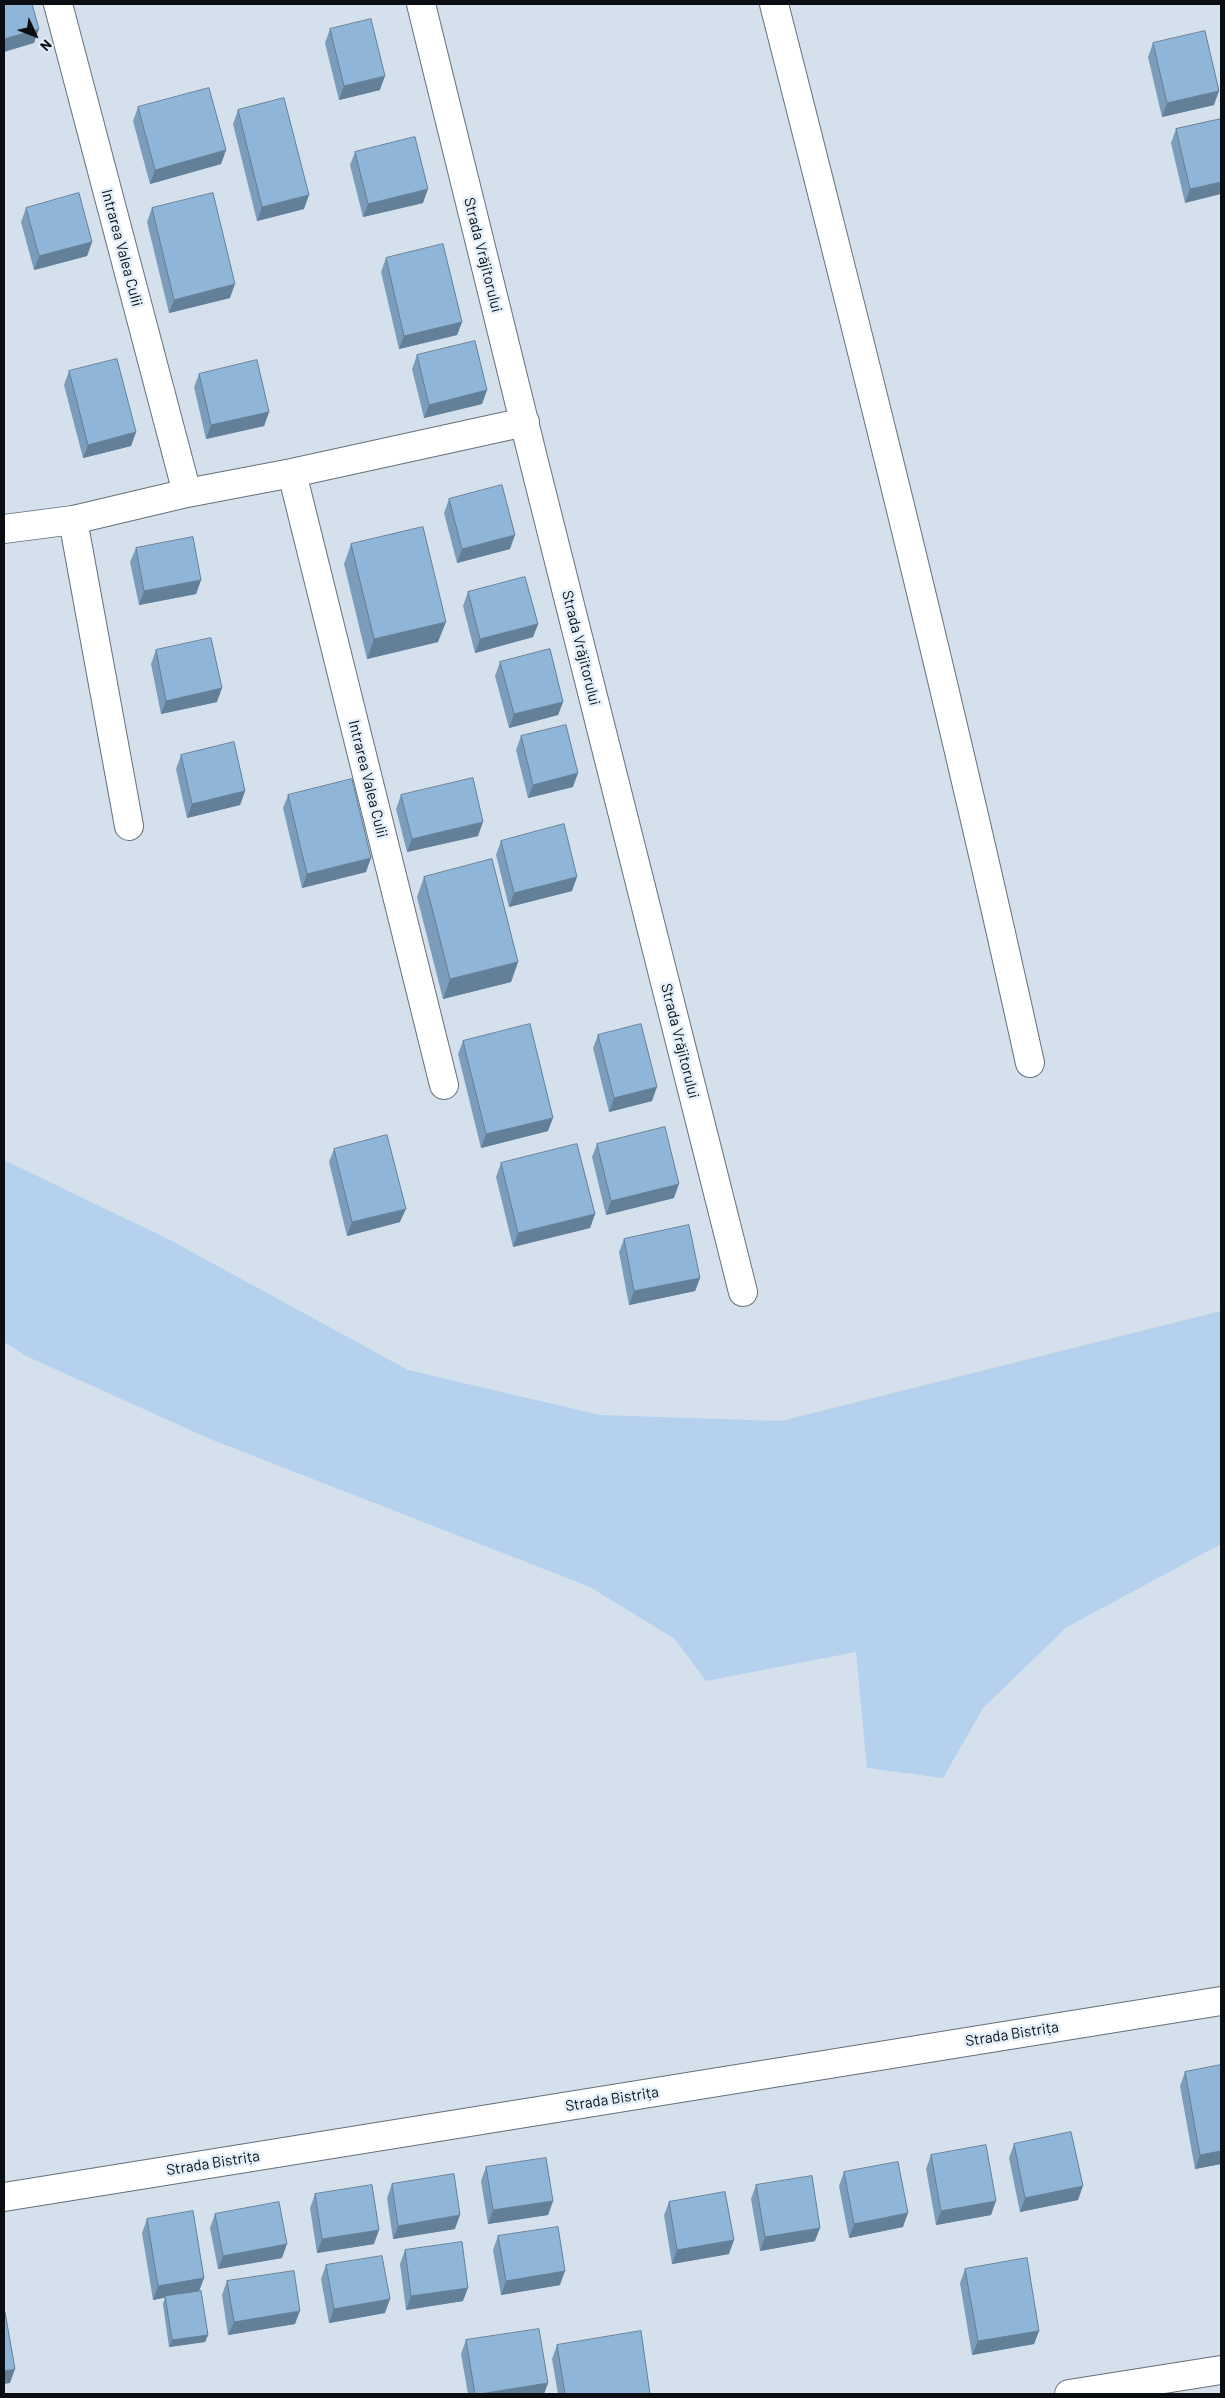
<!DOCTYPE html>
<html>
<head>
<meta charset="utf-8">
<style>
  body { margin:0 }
  #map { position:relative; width:1225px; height:2398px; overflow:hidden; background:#d4e1ed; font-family:Barlow,sans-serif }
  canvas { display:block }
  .frame { position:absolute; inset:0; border:5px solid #0a0e12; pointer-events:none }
  .north { position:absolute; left:10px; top:10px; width:50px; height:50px; -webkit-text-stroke:4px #e2eefa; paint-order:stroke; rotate:133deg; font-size:14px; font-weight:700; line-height:20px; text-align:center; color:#0a0e12 }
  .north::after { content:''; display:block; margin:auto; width:18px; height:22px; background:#0a0e12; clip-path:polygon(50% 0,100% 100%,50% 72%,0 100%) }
</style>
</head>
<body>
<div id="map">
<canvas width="1225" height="2398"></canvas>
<div class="frame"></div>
<div class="north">N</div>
</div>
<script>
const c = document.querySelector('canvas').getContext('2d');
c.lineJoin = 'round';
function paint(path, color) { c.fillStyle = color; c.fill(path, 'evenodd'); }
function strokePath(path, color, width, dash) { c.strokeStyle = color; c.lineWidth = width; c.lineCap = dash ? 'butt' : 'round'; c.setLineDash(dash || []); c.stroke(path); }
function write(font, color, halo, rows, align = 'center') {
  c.font = font + ' Barlow,sans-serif'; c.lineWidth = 5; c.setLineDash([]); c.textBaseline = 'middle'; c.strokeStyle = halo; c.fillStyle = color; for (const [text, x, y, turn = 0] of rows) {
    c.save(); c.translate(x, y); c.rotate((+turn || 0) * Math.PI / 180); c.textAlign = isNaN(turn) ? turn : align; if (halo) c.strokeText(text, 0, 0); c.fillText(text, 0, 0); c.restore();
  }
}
const green = new Path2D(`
  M 4,1160 L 170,1240 L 408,1370 L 600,1415 L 781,1421 L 1221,1311 L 1221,1544 L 1067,1627 L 983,1708 L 943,1778 L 867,1768 L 856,1652 L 706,1681 L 675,1639 L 590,1587 L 210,1439 L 26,1356 L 4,1342 Z`);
const street = new Path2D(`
  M 58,4 L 187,493
  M 421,4 L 535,466 L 743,1292
  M 774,4 C 864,356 952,708 1030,1063
  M 292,473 L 444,1085
  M 73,520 L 129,826
  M 4,529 L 73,520 L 187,493 L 292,473 L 525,422
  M 4,2197 L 1221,2001
  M 1069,2394 L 1221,2370`);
const wall = new Path2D(`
  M 330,29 L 380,90 L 339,100 L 325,43 Z
  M 1153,43 L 1214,105 L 1162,117 L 1148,57 Z
  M 138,107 L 226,150 L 221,164 L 150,184 L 133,121 Z
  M 238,110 L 304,209 L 257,221 L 233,124 Z
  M 1221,119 L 1185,203 L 1171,143 L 1176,129 Z
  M 355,152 L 423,203 L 363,217 L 350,165 Z
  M 26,208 L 92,242 L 87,256 L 34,270 L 21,222 Z
  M 152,208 L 230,298 L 169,313 L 147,222 Z
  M 386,258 L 462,322 L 457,335 L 399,349 L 381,272 Z
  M 417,355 L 487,390 L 482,404 L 424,418 L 412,369 Z
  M 69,371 L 136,432 L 131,446 L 83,458 L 64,385 Z
  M 199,374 L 269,412 L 264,426 L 206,439 L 194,387 Z
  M 449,499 L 510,549 L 457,563 L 444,513 Z
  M 351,544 L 438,642 L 367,659 L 344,564 Z
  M 136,548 L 201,580 L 196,594 L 139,605 L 130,562 Z
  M 468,592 L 538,624 L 533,637 L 475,653 L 463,606 Z
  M 156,650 L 217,702 L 161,714 L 151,664 Z
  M 500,662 L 563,702 L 558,715 L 509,728 L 495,676 Z
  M 521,736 L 573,787 L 528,798 L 516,750 Z
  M 181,755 L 245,791 L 240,805 L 187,818 L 176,769 Z
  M 288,795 L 366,872 L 302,888 L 283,808 Z
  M 401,795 L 478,836 L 407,852 L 396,809 Z
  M 501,841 L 572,891 L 509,907 L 496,855 Z
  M 424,877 L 518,962 L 511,982 L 443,999 L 417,897 Z
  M 598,1035 L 652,1101 L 609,1112 L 593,1048 Z
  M 463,1041 L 548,1131 L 481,1148 L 458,1054 Z
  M 597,1144 L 674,1198 L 606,1215 L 592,1157 Z
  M 334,1149 L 400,1222 L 347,1236 L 329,1162 Z
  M 501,1163 L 595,1214 L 590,1228 L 513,1247 L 496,1177 Z
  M 624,1239 L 700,1278 L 695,1291 L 629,1305 L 619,1252 Z
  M 1185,2072 L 1221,2164 L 1195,2169 L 1180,2086 Z
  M 1014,2144 L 1078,2200 L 1020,2212 L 1009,2158 Z
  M 931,2155 L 991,2215 L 936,2225 L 926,2169 Z
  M 486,2167 L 553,2201 L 548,2215 L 488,2224 L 481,2181 Z
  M 844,2172 L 903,2227 L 849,2238 L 839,2186 Z
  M 392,2184 L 455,2229 L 393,2239 L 387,2198 Z
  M 756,2185 L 815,2241 L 760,2251 L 751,2199 Z
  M 315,2194 L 374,2244 L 317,2253 L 310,2208 Z
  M 669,2202 L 729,2254 L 672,2264 L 664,2215 Z
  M 215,2214 L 282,2258 L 218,2269 L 210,2228 Z
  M 147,2219 L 204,2278 L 199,2291 L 208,2335 L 205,2342 L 169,2347 L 163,2304 L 165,2297 L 153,2300 L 142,2233 Z
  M 498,2236 L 560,2285 L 501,2295 L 493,2250 Z
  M 405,2250 L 463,2301 L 406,2310 L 400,2264 Z
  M 326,2265 L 385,2313 L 329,2323 L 321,2279 Z
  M 965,2269 L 1039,2331 L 1034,2344 L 972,2355 L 960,2283 Z
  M 227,2281 L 295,2324 L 228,2335 L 222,2295 Z
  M 466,2340 L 548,2383 L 544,2394 L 468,2394 L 461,2354 Z
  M 557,2345 L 650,2394 L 558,2394 L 552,2359 Z`);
const shadedWall = new Path2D(`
  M 39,29 L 34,43 L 4,52 L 4,39 Z
  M 385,76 L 380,90 L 339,100 L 344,86 Z
  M 1219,91 L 1214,105 L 1162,117 L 1167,103 Z
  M 226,150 L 221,164 L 150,184 L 155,170 Z
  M 1221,182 L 1221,194 L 1185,203 L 1190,189 Z
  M 428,189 L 423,203 L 363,217 L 368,204 Z
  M 309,195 L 304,209 L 257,221 L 262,207 Z
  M 92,242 L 87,256 L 34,270 L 39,256 Z
  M 235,284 L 230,298 L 169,313 L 174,300 Z
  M 462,322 L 457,335 L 399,349 L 404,336 Z
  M 487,390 L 482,404 L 424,418 L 429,405 Z
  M 269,412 L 264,426 L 206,439 L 211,425 Z
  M 136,432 L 131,446 L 83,458 L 88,445 Z
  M 515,535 L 510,549 L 457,563 L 462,549 Z
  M 201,580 L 196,594 L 139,605 L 144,591 Z
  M 446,622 L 438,642 L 367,659 L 374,639 Z
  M 538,624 L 533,637 L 475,653 L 480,639 Z
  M 222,688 L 217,702 L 161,714 L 166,701 Z
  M 563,702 L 558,715 L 509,728 L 514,714 Z
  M 578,773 L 573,787 L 528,798 L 533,785 Z
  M 245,791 L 240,805 L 187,818 L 192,804 Z
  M 483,822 L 478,836 L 407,852 L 412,839 Z
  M 371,858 L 366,872 L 302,888 L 307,874 Z
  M 577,877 L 572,891 L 509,907 L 514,893 Z
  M 518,962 L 511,982 L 443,999 L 450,979 Z
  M 657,1087 L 652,1101 L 609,1112 L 614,1098 Z
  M 553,1118 L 548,1131 L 481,1148 L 486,1134 Z
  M 679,1184 L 674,1198 L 606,1215 L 611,1201 Z
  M 406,1209 L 400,1222 L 347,1236 L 352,1222 Z
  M 595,1214 L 590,1228 L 513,1247 L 518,1233 Z
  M 700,1278 L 695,1291 L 629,1305 L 634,1291 Z
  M 1221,2151 L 1221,2164 L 1195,2169 L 1200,2155 Z
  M 1083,2186 L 1078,2200 L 1020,2212 L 1025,2198 Z
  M 553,2201 L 548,2215 L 488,2224 L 493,2210 Z
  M 996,2201 L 991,2215 L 936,2225 L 941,2211 Z
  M 908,2213 L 903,2227 L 849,2238 L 854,2224 Z
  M 460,2215 L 455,2229 L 393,2239 L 398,2226 Z
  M 820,2228 L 815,2241 L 760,2251 L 765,2237 Z
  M 379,2230 L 374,2244 L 317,2253 L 322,2239 Z
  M 734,2240 L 729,2254 L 672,2264 L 677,2250 Z
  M 287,2244 L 282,2258 L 218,2269 L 223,2256 Z
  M 565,2271 L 560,2285 L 501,2295 L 506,2281 Z
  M 204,2278 L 199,2291 L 153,2300 L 158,2286 Z
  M 468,2288 L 463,2301 L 406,2310 L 411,2296 Z
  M 390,2299 L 385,2313 L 329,2323 L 334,2309 Z
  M 300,2311 L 295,2324 L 228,2335 L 234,2322 Z
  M 1039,2331 L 1034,2344 L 972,2355 L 978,2341 Z
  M 208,2335 L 205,2342 L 169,2347 L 172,2340 Z
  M 15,2369 L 10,2383 L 4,2384 L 4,2371 Z
  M 548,2383 L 544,2394 L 480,2394 Z`);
const building = new Path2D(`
  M 4,4 L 32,4 L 39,29 L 4,39 Z
  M 371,19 L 385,76 L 344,86 L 330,29 Z
  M 1205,31 L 1219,91 L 1167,103 L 1153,43 Z
  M 209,88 L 226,150 L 155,170 L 138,107 Z
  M 284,98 L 309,195 L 262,207 L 238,110 Z
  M 1221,119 L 1221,182 L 1190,189 L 1176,129 Z
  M 415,137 L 428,189 L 368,204 L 355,152 Z
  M 79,193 L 92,242 L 39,256 L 26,208 Z
  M 213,193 L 235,284 L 174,300 L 152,208 Z
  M 443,244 L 462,322 L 404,336 L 386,258 Z
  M 475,341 L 487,390 L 429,405 L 417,355 Z
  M 117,359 L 136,432 L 88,445 L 69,371 Z
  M 257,360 L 269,412 L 211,425 L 199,374 Z
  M 502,485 L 515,535 L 462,549 L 449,499 Z
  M 423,527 L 446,622 L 374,639 L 351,544 Z
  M 193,537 L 201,580 L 144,591 L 136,548 Z
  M 525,577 L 538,624 L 480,639 L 468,592 Z
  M 211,638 L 222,688 L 166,701 L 156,650 Z
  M 550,649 L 563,702 L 514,714 L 500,662 Z
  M 566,725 L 578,773 L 533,785 L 521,736 Z
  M 234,742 L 245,791 L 192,804 L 181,755 Z
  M 473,778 L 483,822 L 412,839 L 401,795 Z
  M 352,779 L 371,858 L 307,874 L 288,795 Z
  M 564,824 L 577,877 L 514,893 L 501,841 Z
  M 492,859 L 518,962 L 450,979 L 424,877 Z
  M 530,1024 L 553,1118 L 486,1134 L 463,1041 Z
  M 641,1024 L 657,1087 L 614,1098 L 598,1035 Z
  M 665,1127 L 679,1184 L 611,1201 L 597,1144 Z
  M 387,1135 L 406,1209 L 352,1222 L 334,1149 Z
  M 577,1144 L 595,1214 L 518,1233 L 501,1163 Z
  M 689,1225 L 700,1278 L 634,1291 L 624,1239 Z
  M 1221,2065 L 1221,2151 L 1200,2155 L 1185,2072 Z
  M 1071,2132 L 1083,2186 L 1025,2198 L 1014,2144 Z
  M 986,2145 L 996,2201 L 941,2211 L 931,2155 Z
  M 546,2158 L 553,2201 L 493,2210 L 486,2167 Z
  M 898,2162 L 908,2213 L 854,2224 L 844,2172 Z
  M 454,2174 L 460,2215 L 398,2226 L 392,2184 Z
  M 812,2176 L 820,2228 L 765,2237 L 756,2185 Z
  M 372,2185 L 379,2230 L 322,2239 L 315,2194 Z
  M 725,2192 L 734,2240 L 677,2250 L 669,2202 Z
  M 279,2202 L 287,2244 L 223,2256 L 215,2214 Z
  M 193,2211 L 204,2278 L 158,2286 L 147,2219 Z
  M 558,2227 L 565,2271 L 506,2281 L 498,2236 Z
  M 462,2242 L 468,2288 L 411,2296 L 405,2250 Z
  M 382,2256 L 390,2299 L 334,2309 L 326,2265 Z
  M 1027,2258 L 1039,2331 L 978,2341 L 965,2269 Z
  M 294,2271 L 300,2311 L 234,2322 L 227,2281 Z
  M 201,2291 L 208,2335 L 172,2340 L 165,2296 Z
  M 4,2312 L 5,2312 L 15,2369 L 4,2371 Z
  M 539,2329 L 548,2383 L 480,2394 L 475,2394 L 466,2340 Z
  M 641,2331 L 650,2394 L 565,2394 L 557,2345 Z`);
const streetNames = [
  ["Intrarea Valea Culii",122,248,75],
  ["Strada Vrăjitorului",483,255,76],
  ["Strada Vrăjitorului",581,648,76],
  ["Intrarea Valea Culii",368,779,76],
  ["Strada Vrăjitorului",680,1041,76],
  ["Strada Bistrița",1012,2034,-9],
  ["Strada Bistrița",612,2099,-9],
  ["Strada Bistrița",213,2163,-9]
];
paint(green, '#b5d1ed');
strokePath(street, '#65707b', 30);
strokePath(street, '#fff', 28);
paint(wall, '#7b9cbb');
paint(shadedWall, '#647f98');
paint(building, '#8fb5d9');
strokePath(building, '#647f98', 1);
write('15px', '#0a0e12', '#e2eefa', streetNames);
</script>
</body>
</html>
